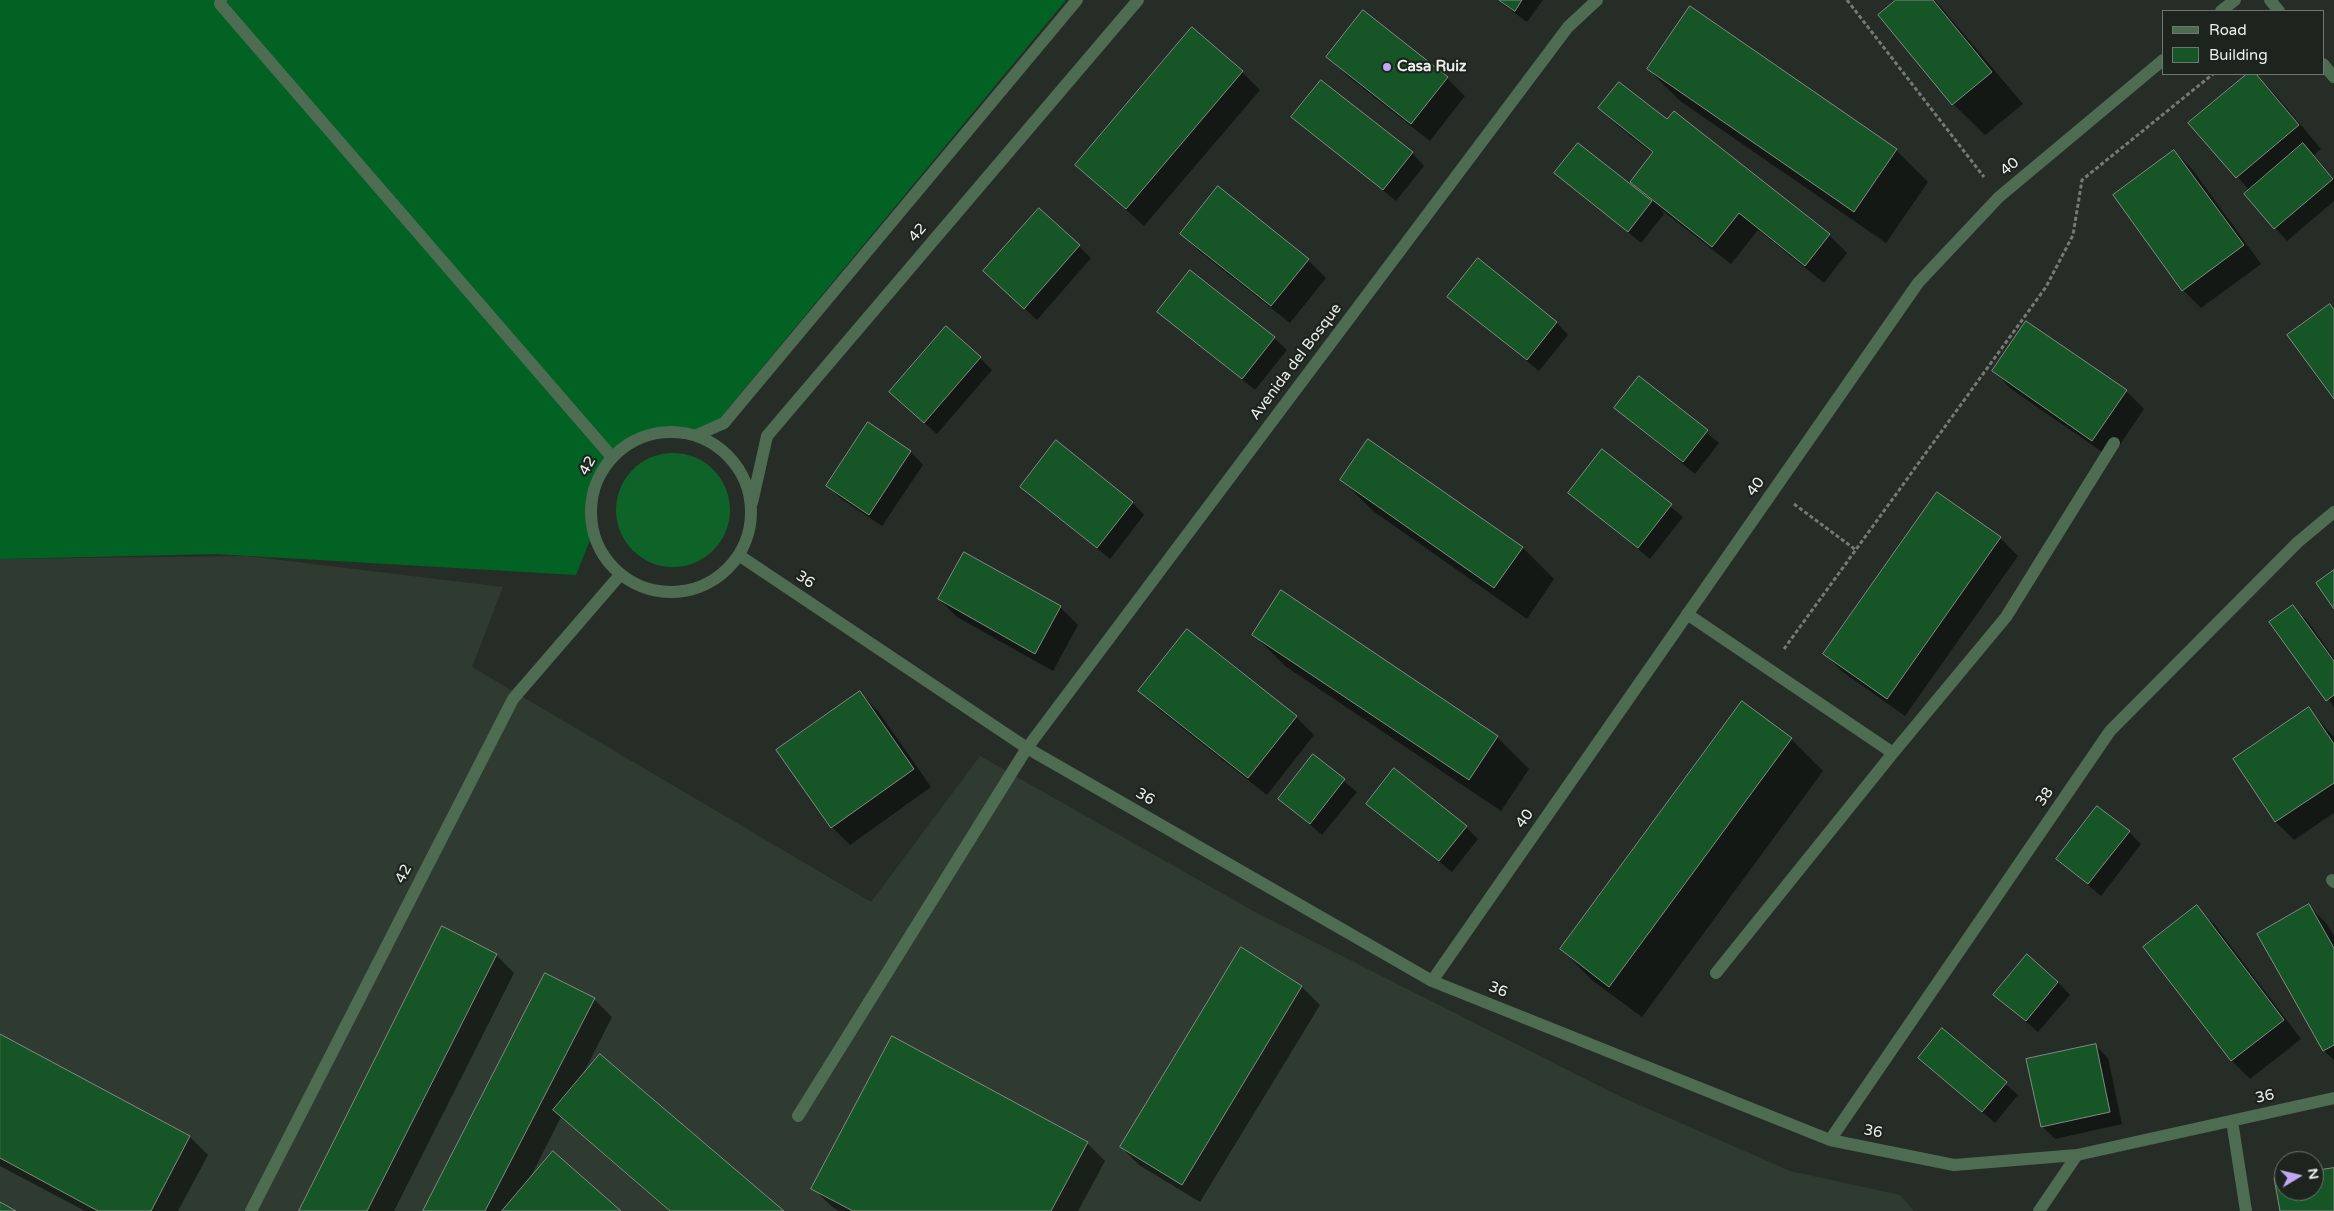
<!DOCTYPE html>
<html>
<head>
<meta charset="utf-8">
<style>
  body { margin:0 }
  #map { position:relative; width:2334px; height:1211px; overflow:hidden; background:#262d27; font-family:"Varela Round",sans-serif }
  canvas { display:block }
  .legend { position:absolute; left:2162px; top:10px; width:162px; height:65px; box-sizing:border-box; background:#1d231d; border:1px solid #6f7570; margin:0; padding:6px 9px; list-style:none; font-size:15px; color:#ebf0ec }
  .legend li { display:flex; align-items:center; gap:10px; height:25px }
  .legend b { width:25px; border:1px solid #6f7570 }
  .north { position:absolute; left:2274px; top:1151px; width:50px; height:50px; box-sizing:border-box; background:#1d231d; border:1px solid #6f7570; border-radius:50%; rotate:81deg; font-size:14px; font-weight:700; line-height:20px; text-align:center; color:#ebf0ec }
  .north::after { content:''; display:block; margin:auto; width:18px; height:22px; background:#c0a8f4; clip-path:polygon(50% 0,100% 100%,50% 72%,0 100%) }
</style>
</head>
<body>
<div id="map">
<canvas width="2334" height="1211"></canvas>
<ul class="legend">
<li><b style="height:6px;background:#4d6c51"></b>Road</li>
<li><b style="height:14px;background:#165525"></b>Building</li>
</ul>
<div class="north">N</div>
</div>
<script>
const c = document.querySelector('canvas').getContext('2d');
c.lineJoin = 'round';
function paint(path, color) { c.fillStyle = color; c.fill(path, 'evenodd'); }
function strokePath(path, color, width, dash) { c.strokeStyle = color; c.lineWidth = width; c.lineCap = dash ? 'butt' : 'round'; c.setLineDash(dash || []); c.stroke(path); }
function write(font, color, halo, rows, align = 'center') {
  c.font = font + ' "Varela Round",sans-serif'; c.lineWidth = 4.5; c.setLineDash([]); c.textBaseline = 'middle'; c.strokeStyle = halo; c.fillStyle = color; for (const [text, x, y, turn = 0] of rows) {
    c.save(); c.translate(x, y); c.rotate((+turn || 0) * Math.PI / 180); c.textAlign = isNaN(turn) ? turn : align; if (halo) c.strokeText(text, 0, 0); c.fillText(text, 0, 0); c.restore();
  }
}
const built = new Path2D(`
  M 247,556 L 503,587 L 472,667 L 871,902 L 980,756 L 1255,912 L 1619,1096 L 1790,1171 L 1900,1195 L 1914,1211 L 0,1211 L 0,559 Z`);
const green = new Path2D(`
  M616 510a57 57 0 1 1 114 0a57 57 0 1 1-114 0Z`);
const forest = new Path2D(`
  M 0,0 L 1066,0 L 717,422 L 694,431 L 670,427 L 635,434 L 610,452 L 594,476 L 588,502 L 592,535 L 576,575 L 216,554 L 0,559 Z`);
const shadow = new Path2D(`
  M 1497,0 L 1543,0 L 1527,22 Z
  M 1898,0 L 1935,0 L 2023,104 L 1985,135 L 1953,104 L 1880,15 Z
  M 1690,8 L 1896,150 L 1928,182 L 1886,243 L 1680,101 L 1648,69 Z
  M 1328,57 L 1447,78 L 1465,96 L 1430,141 L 1346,75 Z
  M 1242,72 L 1260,90 L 1144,226 L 1076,165 Z
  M 2249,74 L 2255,74 L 2275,94 L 2321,149 L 2314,155 L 2334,179 L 2334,201 L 2287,241 L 2245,194 L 2249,190 L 2190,123 Z
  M 1600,108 L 1668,121 L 1829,235 L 1847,253 L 1824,283 L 1758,230 L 1731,264 L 1659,208 L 1664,214 L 1641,243 L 1556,173 L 1644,194 L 1631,182 L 1653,154 L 1618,126 Z
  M 1293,117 L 1412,153 L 1424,166 L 1396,201 Z
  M 2174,151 L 2192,169 L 2261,264 L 2201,308 L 2183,290 Z
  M 1182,234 L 1308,260 L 1326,278 L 1290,323 L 1200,252 Z
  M 1079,246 L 1091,258 L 1037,320 L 997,283 Z
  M 1449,297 L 1556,322 L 1568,335 L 1539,371 Z
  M 1159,312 L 1274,338 L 1287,350 L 1255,390 Z
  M 2027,322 L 2126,391 L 2144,409 L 2111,458 L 2011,389 L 1993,370 Z
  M 980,358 L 992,370 L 937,434 L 903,404 Z
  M 1639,377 L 1719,443 L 1695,474 L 1615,408 Z
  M 869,424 L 911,452 L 923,465 L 882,526 L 840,498 L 827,486 Z
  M 1369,441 L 1523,548 L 1554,579 L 1527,619 L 1373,511 L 1342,480 Z
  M 1603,451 L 1683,517 L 1650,559 L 1570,493 Z
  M 1022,487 L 1132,502 L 1144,515 L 1110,559 Z
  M 2000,538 L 2018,556 L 1905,716 L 1843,672 L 1825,654 Z
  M 939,599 L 1060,607 L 1078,625 L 1053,671 L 957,617 Z
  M 2293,607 L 2306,619 L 2334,658 L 2334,707 L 2271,623 Z
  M 1253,634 L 1497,737 L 1529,769 L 1501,811 L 1285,666 Z
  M 1140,691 L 1296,717 L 1314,735 L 1267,795 L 1158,709 Z
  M 860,693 L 878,711 L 931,787 L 850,845 L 832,827 Z
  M 1743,703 L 1791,739 L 1823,771 L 1642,1017 L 1593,981 L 1561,949 Z
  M 2309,709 L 2334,737 L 2334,813 L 2294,840 L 2276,822 L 2235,759 Z
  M 1313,756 L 1357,792 L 1322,835 L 1280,799 Z
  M 1368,804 L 1466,827 L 1478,839 L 1452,872 Z
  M 2129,832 L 2141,844 L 2101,896 L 2058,859 Z
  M 2309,906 L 2327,924 L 2334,936 L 2334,1060 L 2324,1051 L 2258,935 Z
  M 2197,907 L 2215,925 L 2301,1039 L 2250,1079 L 2232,1061 L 2145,947 Z
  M 496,955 L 514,973 L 394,1211 L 300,1211 Z
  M 2058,982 L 2070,995 L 2038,1032 L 1995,995 Z
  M 1302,987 L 1320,1005 L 1200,1202 L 1139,1165 L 1121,1147 Z
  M 594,999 L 612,1017 L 581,1078 L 782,1211 L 669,1211 L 561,1117 L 529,1180 L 619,1211 L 424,1211 Z
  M 1943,1030 L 2018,1095 L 1995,1123 L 1920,1058 Z
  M 0,1035 L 190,1137 L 208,1155 L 178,1211 L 85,1211 L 0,1166 Z
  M 2095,1045 L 2108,1058 L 2122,1124 L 2055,1139 L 2042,1126 Z
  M 1087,1143 L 1105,1161 L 1078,1211 L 839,1211 L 831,1206 L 813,1188 Z`);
const building = new Path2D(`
  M 1499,0 L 1522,0 L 1515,11 Z
  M 1896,0 L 1933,0 L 1992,72 L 1952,105 L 1878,15 Z
  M 1690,6 L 1897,149 L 1854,212 L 1647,69 Z
  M 1363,10 L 1448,77 L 1411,124 L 1326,57 Z
  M 1192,27 L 1243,71 L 1126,209 L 1075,165 Z
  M 2247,74 L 2256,74 L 2299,125 L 2236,178 L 2188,123 Z
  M 1321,80 L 1413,152 L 1383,190 L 1291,117 Z
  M 1619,82 L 1667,119 L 1674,111 L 1830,234 L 1805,266 L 1739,213 L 1712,247 L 1630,182 L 1653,152 L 1598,108 Z
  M 1578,143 L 1652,201 L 1628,232 L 1554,173 Z
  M 2303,143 L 2333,179 L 2274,229 L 2244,194 Z
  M 2174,150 L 2244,245 L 2182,291 L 2113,195 Z
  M 1218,186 L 1309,259 L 1271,306 L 1180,234 Z
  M 1039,208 L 1080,245 L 1024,309 L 983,271 Z
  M 1478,258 L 1557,322 L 1527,360 L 1447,297 Z
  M 1190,270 L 1275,337 L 1242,379 L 1157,312 Z
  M 2330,304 L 2334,310 L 2334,399 L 2287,335 Z
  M 2026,321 L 2127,390 L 2092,441 L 1992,371 Z
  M 946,326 L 981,357 L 924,423 L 889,392 Z
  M 1639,376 L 1708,430 L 1683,462 L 1614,408 Z
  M 868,422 L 911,451 L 869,515 L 826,486 Z
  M 1368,439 L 1523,547 L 1494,588 L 1340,480 Z
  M 1056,440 L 1133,502 L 1097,548 L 1020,487 Z
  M 1602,449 L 1672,504 L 1638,548 L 1568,493 Z
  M 1937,492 L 2001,537 L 1887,699 L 1823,654 Z
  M 964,552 L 1061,606 L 1035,654 L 938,599 Z
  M 2334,570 L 2334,609 L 2316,583 Z
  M 1281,590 L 1498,736 L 1469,780 L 1252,635 Z
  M 2293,605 L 2334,661 L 2334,695 L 2326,701 L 2269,622 Z
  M 1187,629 L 1297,716 L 1248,778 L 1138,691 Z
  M 860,691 L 914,769 L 831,828 L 776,750 Z
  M 1742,701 L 1792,738 L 1609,987 L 1560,949 Z
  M 2309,707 L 2334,744 L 2334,783 L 2275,822 L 2233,759 Z
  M 1313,754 L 1345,779 L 1310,824 L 1278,799 Z
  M 1394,768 L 1467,826 L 1439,861 L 1366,804 Z
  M 2097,806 L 2130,831 L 2088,884 L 2056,859 Z
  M 2309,904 L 2334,948 L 2334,1045 L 2323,1051 L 2257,934 Z
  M 2197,905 L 2284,1020 L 2231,1061 L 2143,947 Z
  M 442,926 L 497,954 L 367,1211 L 299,1211 Z
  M 1241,947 L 1302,986 L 1182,1185 L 1120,1147 Z
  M 2027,954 L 2058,982 L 2026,1021 L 1993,995 Z
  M 545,973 L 595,998 L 485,1211 L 423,1211 Z
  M 1942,1028 L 2007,1082 L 1982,1112 L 1918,1058 Z
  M 0,1034 L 190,1136 L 151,1211 L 98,1211 L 0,1158 Z
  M 892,1036 L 1088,1142 L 1051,1211 L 853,1211 L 811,1189 Z
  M 2096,1044 L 2110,1112 L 2041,1127 L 2026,1059 Z
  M 600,1054 L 784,1211 L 670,1211 L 553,1110 Z
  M 553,1151 L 621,1211 L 502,1211 Z
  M 2334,1168 L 2334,1211 L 2280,1211 L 2274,1178 L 2284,1176 L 2284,1191 L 2314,1191 L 2314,1171 Z
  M 0,1202 L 16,1211 L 0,1211 Z`);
const path = new Path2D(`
  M 1847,0 L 1984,177
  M 1794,504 L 1856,550
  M 1784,649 L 2046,287 L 2073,235 L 2082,180 L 2213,74`);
const minor = new Path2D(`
  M 221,0 L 220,4 L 612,457
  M 2270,0 L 2279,11
  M 2221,11 L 2235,0
  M 2323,64 L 2334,77
  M591 512a80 80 0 1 1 160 0a80 80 0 1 1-160 0Z
  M 697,435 L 724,423 L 1077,0
  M 752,503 L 767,436 L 1138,0
  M 740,556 L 1027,748 L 1432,981 L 1830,1140 L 1954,1165 L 2077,1155 L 2334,1098
  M 1687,614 L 1893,753 L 1716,973
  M 1893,753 L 2006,617 L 2114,443
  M 2332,880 L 2334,882
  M 1432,981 L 1918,283 L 1999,197 L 2163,60
  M 798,1116 L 1027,748 L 1568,27 L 1597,0
  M 2232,1121 L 2246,1211
  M 1830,1140 L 2110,731 L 2298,542 L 2334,512
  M 251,1211 L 513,699 L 620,575
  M 2039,1211 L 2077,1155`);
const markers = [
  [1387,67,5,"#c0a8f4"]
];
const poiNames = [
  ["Casa Ruiz",1397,67]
];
const streetNames = [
  ["40",2010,167,-40],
  ["42",918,233,-50],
  ["Avenida del Bosque",1296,362,-53],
  ["42",588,466,-62],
  ["40",1756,487,-55],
  ["36",805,580,34],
  ["36",1145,797,30],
  ["38",2045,797,-55],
  ["40",1525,819,-55],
  ["42",404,874,-63],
  ["36",1498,990,22],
  ["36",2265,1097,-12],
  ["36",1873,1132,11]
];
paint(built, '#2f3a30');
paint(green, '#0e6328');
paint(forest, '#026224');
paint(shadow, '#0007');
paint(building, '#165525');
strokePath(building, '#828a82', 1);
strokePath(path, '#747b75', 3, [4, 2.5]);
strokePath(minor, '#4d6c51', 12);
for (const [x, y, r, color] of markers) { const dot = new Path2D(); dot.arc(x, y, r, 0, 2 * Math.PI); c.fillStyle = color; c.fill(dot); strokePath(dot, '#1d231d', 2); }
write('bold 15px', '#ebf0ec', '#1d231d', poiNames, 'left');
write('15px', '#ebf0ec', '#1d231d', streetNames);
</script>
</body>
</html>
